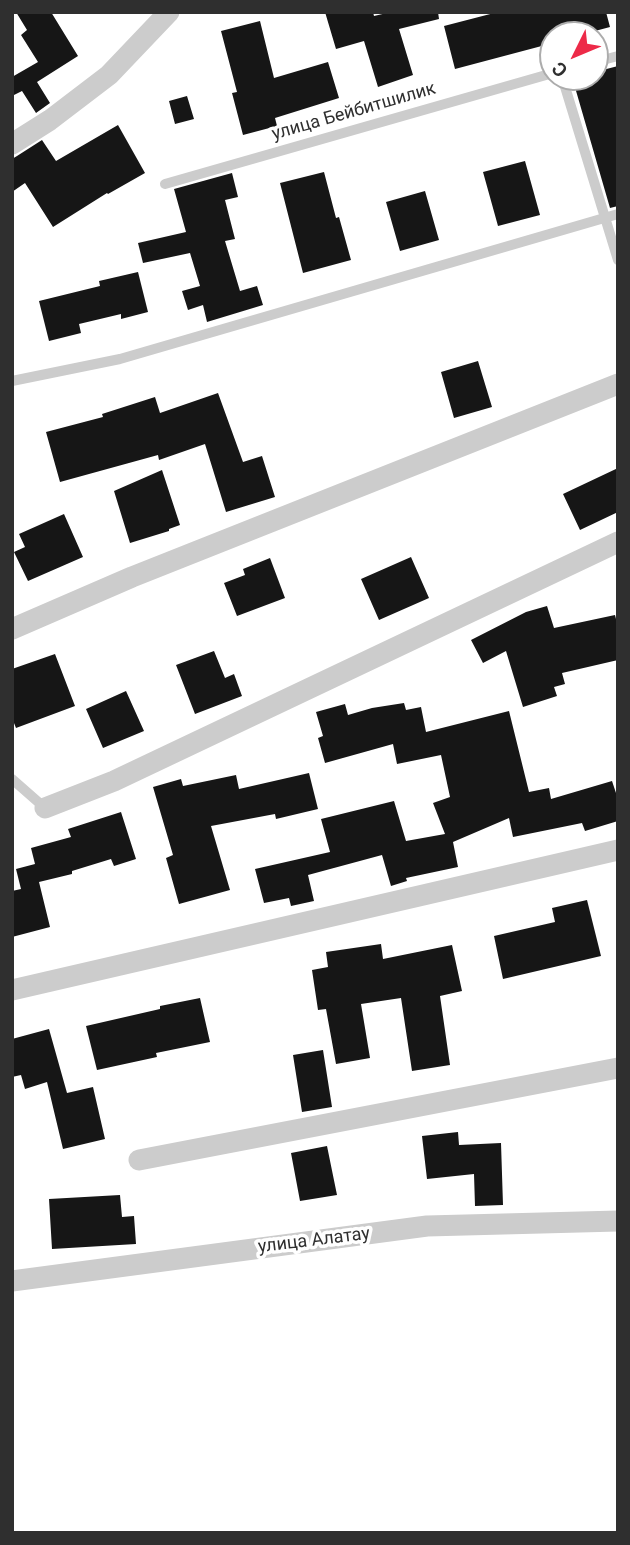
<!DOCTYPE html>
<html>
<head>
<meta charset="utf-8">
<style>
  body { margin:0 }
  #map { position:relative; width:630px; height:1545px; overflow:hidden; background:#fff; font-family:Roboto,sans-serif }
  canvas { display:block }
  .frame { position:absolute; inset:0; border:14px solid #2f2f2f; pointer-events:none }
  .north { position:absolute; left:539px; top:21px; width:70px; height:70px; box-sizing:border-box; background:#fff; border:2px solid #acacac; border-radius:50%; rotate:227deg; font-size:19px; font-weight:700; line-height:28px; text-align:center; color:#2f2f2f }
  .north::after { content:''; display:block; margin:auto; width:24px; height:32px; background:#ed2a48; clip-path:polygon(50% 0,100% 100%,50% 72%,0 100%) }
</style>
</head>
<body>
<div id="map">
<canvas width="630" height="1545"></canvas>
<div class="frame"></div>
<div class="north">С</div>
</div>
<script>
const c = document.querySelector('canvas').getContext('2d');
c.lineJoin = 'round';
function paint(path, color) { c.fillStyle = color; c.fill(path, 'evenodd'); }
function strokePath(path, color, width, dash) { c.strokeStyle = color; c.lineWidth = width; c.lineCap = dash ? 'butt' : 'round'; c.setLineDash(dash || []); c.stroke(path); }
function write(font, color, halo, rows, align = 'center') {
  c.font = font + ' Roboto,sans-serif'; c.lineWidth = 7; c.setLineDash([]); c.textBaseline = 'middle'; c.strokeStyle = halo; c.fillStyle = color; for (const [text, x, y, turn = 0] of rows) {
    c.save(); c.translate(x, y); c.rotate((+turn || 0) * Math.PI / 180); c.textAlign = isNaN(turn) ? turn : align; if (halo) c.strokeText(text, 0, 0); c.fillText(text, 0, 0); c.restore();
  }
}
const building = new Path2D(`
  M 16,12 L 51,12 L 78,56 L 37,82 L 50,103 L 36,113 L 22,91 L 12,96 L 12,77 L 38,62 L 21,35 L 27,30 Z
  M 325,12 L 373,12 L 374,16 L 391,12 L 438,12 L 439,19 L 399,29 L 413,75 L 378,87 L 364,41 L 336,49 Z
  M 498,12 L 606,12 L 610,27 L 580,35 L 553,35 L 553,43 L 455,69 L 444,26 Z
  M 260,21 L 274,78 L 328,62 L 339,98 L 275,118 L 277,126 L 243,135 L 232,93 L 237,92 L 221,31 Z
  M 618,66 L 618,206 L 610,208 L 572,77 L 595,77 L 595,72 Z
  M 187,96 L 194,119 L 175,124 L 169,101 Z
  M 118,125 L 145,173 L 108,194 L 107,193 L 53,227 L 25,183 L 12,192 L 12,159 L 17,156 L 42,140 L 56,161 Z
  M 525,161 L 540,215 L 498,226 L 483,172 Z
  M 324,172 L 336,218 L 339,217 L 351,260 L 303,273 L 280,183 Z
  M 232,173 L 238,197 L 225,200 L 235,239 L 225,241 L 240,291 L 257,286 L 263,305 L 207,322 L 203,305 L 188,310 L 182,291 L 200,286 L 190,253 L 143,263 L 138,243 L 186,232 L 174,189 Z
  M 425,191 L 439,240 L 400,251 L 386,202 Z
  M 138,272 L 148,312 L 121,319 L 121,314 L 79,324 L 81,333 L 49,341 L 39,301 L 100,286 L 99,281 Z
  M 478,361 L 492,407 L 454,418 L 441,372 Z
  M 218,393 L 243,462 L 262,456 L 275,497 L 226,512 L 205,444 L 159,460 L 158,455 L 60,482 L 46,432 L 103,417 L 102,414 L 155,397 L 160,413 Z
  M 618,468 L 618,512 L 580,530 L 563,494 Z
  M 162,470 L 180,525 L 169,529 L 169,531 L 130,543 L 114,491 Z
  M 64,514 L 83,557 L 28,581 L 14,552 L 25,547 L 19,534 Z
  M 411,557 L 429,598 L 379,620 L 361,579 Z
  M 270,558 L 285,598 L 237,616 L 224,583 L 245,575 L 243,569 Z
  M 547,606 L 554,628 L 615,615 L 618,627 L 618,660 L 562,673 L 565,684 L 554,687 L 557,696 L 523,707 L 506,651 L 483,663 L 471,640 L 526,612 Z
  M 214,651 L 225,678 L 234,674 L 242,696 L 195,714 L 176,665 Z
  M 55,654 L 75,706 L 16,728 L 12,718 L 12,669 Z
  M 126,691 L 144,731 L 103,748 L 86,709 Z
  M 404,703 L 406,710 L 421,707 L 426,732 L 509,711 L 529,792 L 549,788 L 551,799 L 612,781 L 618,799 L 618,821 L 585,831 L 582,823 L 513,837 L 509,818 L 453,842 L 458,867 L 406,878 L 407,881 L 391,886 L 382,855 L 308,875 L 314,901 L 291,906 L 289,898 L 264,903 L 255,869 L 330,852 L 321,819 L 394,801 L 406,841 L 445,834 L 433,803 L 450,797 L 441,755 L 397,764 L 393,744 L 325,763 L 318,738 L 323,736 L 316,712 L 345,704 L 348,715 L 372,708 Z
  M 309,773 L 318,809 L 276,819 L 275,814 L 211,826 L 230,890 L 179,904 L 166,858 L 173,855 L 153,787 L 181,779 L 183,786 L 236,775 L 239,789 Z
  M 121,812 L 136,859 L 114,866 L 111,859 L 72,871 L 72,874 L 39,882 L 50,927 L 12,937 L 12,891 L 21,889 L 16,869 L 35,864 L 31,848 L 71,837 L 68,829 Z
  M 587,900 L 601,956 L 503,979 L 494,936 L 555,922 L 552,908 Z
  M 381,944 L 383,959 L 452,945 L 462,991 L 440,996 L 450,1065 L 412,1071 L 401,998 L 361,1004 L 370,1058 L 336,1064 L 326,1009 L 318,1010 L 312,970 L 328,967 L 326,952 Z
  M 200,998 L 210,1042 L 156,1053 L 157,1057 L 97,1070 L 86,1026 L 160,1009 L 160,1006 Z
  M 49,1029 L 67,1093 L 93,1087 L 105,1139 L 63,1149 L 47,1082 L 25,1089 L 21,1075 L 12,1077 L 12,1039 Z
  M 323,1050 L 332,1107 L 302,1112 L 293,1055 Z
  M 458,1132 L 459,1145 L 501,1143 L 503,1205 L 475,1206 L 474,1174 L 427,1179 L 422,1136 Z
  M 327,1146 L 337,1195 L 300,1201 L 291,1153 Z
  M 120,1195 L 122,1217 L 134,1216 L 136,1244 L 52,1249 L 49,1199 Z`);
const service = new Path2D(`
  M 595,62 L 618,56
  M 562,77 L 618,260
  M 165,184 L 553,73
  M 12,381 L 120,359 L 618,214
  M 12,779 L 45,808`);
const minor = new Path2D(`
  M 12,144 L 50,120 L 109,75 L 169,12
  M 12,629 L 132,577 L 618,384
  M 45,808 L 114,781 L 618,542
  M 12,990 L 618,850
  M 139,1160 L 618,1068
  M 12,1281 L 427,1226 L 618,1221`);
const streetNames = [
  ["улица Бейбитшилик",354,112,-16],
  ["улица Алатау",314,1241,-7]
];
paint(building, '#161616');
strokePath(service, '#ccc', 10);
strokePath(minor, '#ccc', 21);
write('18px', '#2f2f2f', '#fff', streetNames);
</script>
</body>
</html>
